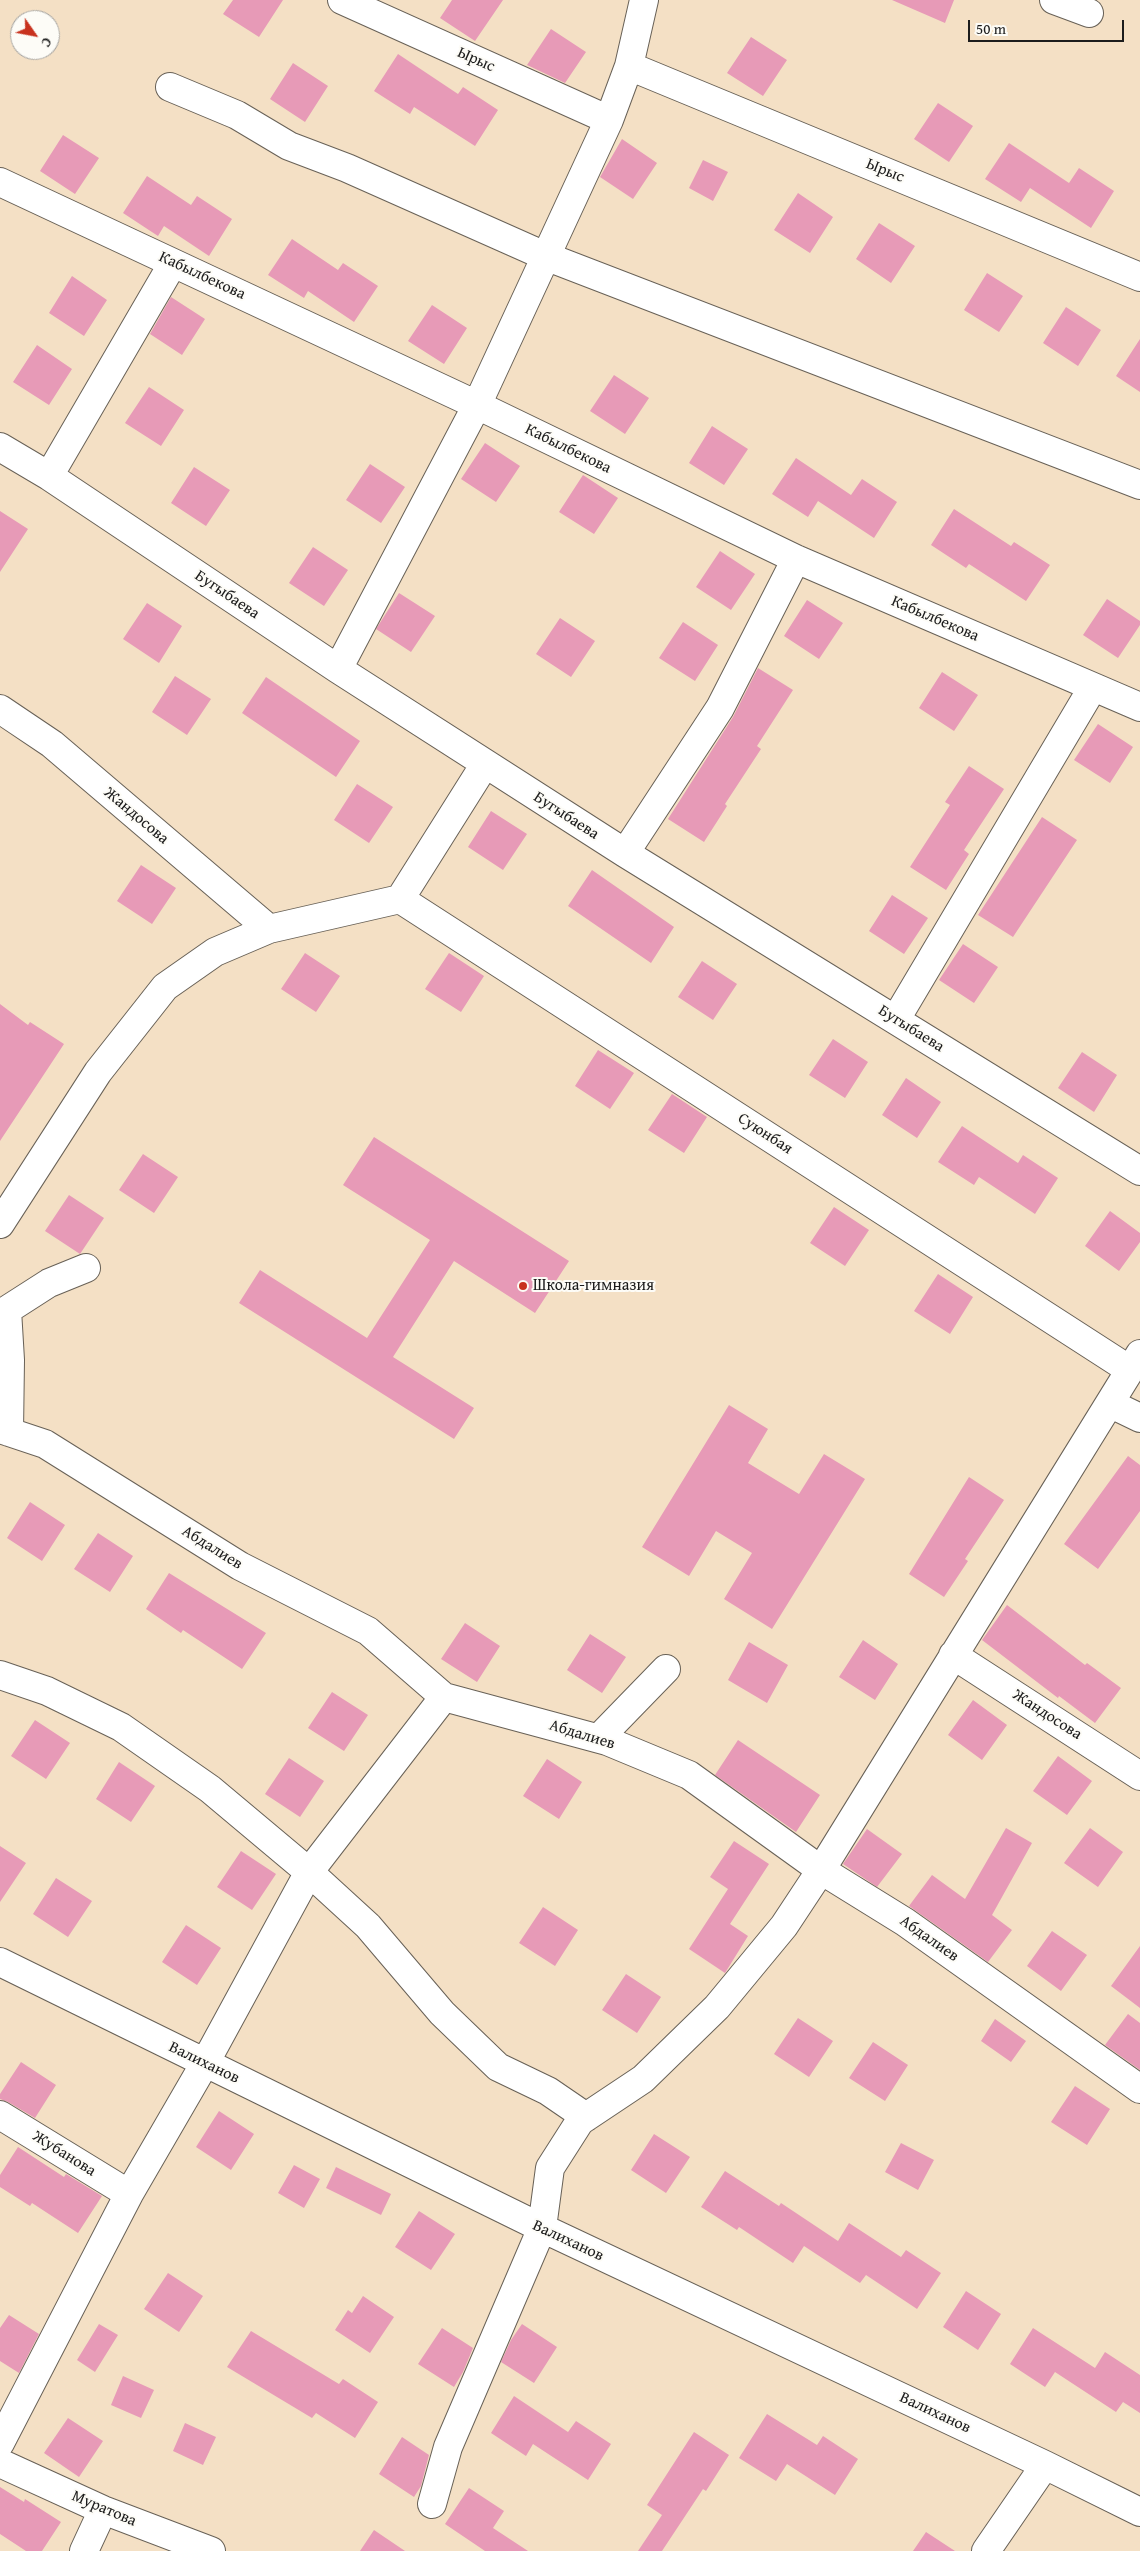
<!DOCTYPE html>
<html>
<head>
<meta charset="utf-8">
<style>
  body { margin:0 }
  #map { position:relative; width:1140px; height:2551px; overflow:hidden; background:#f4e0c5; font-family:"Gentium Book Plus",serif }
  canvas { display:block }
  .north { position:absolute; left:10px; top:10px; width:50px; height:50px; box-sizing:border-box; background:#fdfcf7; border:1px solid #a3a29f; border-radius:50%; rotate:123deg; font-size:14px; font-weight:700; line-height:20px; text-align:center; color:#1c1c1c }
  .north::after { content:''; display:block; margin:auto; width:18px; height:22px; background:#c8321e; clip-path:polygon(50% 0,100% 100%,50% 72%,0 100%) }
  .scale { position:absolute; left:968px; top:20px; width:156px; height:22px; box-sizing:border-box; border:2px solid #1c1c1c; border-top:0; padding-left:6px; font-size:15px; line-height:18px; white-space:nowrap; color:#1c1c1c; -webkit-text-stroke:4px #fdfcf7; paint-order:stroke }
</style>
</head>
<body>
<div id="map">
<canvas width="1140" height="2551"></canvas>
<div class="north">С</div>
<div class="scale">50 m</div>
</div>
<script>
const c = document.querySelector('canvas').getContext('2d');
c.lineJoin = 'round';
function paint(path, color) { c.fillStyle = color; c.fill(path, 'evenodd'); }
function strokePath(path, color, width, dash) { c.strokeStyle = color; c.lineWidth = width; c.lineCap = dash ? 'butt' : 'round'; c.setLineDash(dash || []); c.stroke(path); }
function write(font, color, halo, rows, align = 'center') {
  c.font = font + ' "Gentium Book Plus",serif'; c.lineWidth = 4; c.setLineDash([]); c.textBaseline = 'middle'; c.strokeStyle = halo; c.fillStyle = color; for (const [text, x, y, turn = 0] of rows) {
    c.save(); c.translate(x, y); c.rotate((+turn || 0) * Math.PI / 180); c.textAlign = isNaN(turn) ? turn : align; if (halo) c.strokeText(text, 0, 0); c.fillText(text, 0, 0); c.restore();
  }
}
const building = new Path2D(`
  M 233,0 L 283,0 L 259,37 L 223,14 Z
  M 452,0 L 503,0 L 475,41 L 440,18 Z
  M 892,0 L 954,0 L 945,23 Z
  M 551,29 L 586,52 L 565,83 L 527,65 Z
  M 751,37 L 787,60 L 763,96 L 727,73 Z
  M 398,54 L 458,94 L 463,87 L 498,110 L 475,146 L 414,107 L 410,114 L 374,91 Z
  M 293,63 L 328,86 L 305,122 L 270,99 Z
  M 938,103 L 973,126 L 949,162 L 914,139 Z
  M 63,135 L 99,158 L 75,194 L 40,171 Z
  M 622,139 L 657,163 L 633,199 L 600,177 Z
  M 1009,143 L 1069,183 L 1079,168 L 1114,191 L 1091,228 L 1030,188 L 1021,202 L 985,179 Z
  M 703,160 L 728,172 L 713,201 L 689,188 Z
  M 147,176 L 191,205 L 197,196 L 232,219 L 209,256 L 164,226 L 158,236 L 123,213 Z
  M 798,193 L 833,217 L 810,253 L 774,230 Z
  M 879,223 L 915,246 L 891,283 L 856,259 Z
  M 292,239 L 338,270 L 343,263 L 378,286 L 354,322 L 308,291 L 304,298 L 268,275 Z
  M 987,273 L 1023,296 L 999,332 L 964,310 Z
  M 72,276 L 107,300 L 84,336 L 49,313 Z
  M 171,297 L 205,319 L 182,355 L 150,334 Z
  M 432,305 L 467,328 L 444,364 L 408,341 Z
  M 1066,307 L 1101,330 L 1078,366 L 1043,343 Z
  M 1140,339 L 1140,392 L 1116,376 Z
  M 37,345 L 72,369 L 49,405 L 13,382 Z
  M 614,375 L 649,398 L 625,434 L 590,411 Z
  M 149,387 L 184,410 L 161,446 L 125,423 Z
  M 712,426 L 748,449 L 724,485 L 689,463 Z
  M 485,443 L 520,466 L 496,502 L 461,479 Z
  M 796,458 L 851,495 L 862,479 L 897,502 L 874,538 L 818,501 L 808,517 L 772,494 Z
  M 370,464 L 405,487 L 381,523 L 346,500 Z
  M 194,467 L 230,490 L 206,526 L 171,503 Z
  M 583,475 L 618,498 L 594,534 L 559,512 Z
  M 954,509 L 1011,546 L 1014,542 L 1050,565 L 1026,601 L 969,564 L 966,568 L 931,545 Z
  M 0,511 L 28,529 L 0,572 Z
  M 313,547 L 348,570 L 324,606 L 289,583 Z
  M 720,551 L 755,574 L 731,610 L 696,587 Z
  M 399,593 L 435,616 L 411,652 L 376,629 Z
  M 1107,599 L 1140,621 L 1140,625 L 1118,658 L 1083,635 Z
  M 807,600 L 843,623 L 819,659 L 784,636 Z
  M 147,603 L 182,626 L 159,663 L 123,639 Z
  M 560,618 L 595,641 L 571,677 L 536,654 Z
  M 683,622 L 718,645 L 695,681 L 659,658 Z
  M 758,668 L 793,690 L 757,746 L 761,749 L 725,804 L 727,806 L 704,842 L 668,819 L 733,717 Z
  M 942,672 L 978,695 L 954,731 L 919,708 Z
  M 175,676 L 211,699 L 187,735 L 152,712 Z
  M 266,677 L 360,741 L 336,777 L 242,713 Z
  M 1098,724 L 1133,747 L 1110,783 L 1074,760 Z
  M 969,766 L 1004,789 L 964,850 L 969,854 L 946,890 L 910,867 L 950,805 L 945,802 Z
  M 357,784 L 393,807 L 369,843 L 334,820 Z
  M 491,811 L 527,834 L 503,870 L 468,847 Z
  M 1042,817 L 1077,840 L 1013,937 L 978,915 Z
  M 141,865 L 176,888 L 152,924 L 117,901 Z
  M 592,870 L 674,927 L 651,963 L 568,906 Z
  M 892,895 L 928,918 L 904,954 L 869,931 Z
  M 963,944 L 998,967 L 974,1003 L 939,980 Z
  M 305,953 L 340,976 L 316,1012 L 281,989 Z
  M 449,953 L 484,976 L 461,1012 L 425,989 Z
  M 702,961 L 737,984 L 713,1020 L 678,997 Z
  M 0,1004 L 28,1025 L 30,1022 L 64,1044 L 0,1141 Z
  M 833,1039 L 868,1062 L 845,1098 L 809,1075 Z
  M 598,1050 L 634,1073 L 610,1109 L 575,1086 Z
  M 1082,1052 L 1117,1075 L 1094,1112 L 1058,1088 Z
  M 906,1078 L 941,1102 L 917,1138 L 882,1115 Z
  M 672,1094 L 707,1117 L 684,1153 L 648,1130 Z
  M 962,1126 L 1018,1163 L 1023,1155 L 1058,1178 L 1035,1214 L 979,1177 L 974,1185 L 938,1162 Z
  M 374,1137 L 569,1261 L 535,1313 L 454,1261 L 393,1357 L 474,1408 L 454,1439 L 239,1303 L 260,1270 L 367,1338 L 430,1240 L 343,1185 Z
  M 143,1154 L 178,1177 L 154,1213 L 119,1190 Z
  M 69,1195 L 104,1218 L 80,1254 L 45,1231 Z
  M 834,1207 L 869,1230 L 845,1266 L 810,1243 Z
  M 1110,1211 L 1140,1233 L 1140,1242 L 1119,1271 L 1085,1246 Z
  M 938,1274 L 973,1297 L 950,1334 L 914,1311 Z
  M 729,1405 L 768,1429 L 748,1463 L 799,1494 L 824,1454 L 865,1479 L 772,1629 L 724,1599 L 752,1553 L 716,1531 L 689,1576 L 642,1547 Z
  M 1128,1456 L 1140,1465 L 1140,1511 L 1098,1569 L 1064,1544 Z
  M 969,1477 L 1004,1500 L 965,1559 L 968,1561 L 944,1597 L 909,1574 Z
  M 30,1502 L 65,1525 L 42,1561 L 7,1538 Z
  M 98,1533 L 133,1556 L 110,1592 L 74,1569 Z
  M 169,1573 L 266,1633 L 242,1669 L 183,1630 L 181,1633 L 146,1609 Z
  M 1007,1605 L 1085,1665 L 1087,1663 L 1121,1688 L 1095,1723 L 1059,1696 L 1058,1698 L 982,1640 Z
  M 465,1623 L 500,1646 L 477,1682 L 441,1659 Z
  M 590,1634 L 626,1657 L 602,1693 L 567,1670 Z
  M 863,1640 L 898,1664 L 875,1700 L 839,1677 Z
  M 749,1642 L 788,1665 L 767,1703 L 728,1680 Z
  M 332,1692 L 368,1715 L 344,1751 L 308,1728 Z
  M 973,1700 L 1007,1725 L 982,1760 L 948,1735 Z
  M 35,1720 L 70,1743 L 46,1779 L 11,1756 Z
  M 738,1740 L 820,1795 L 796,1832 L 715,1775 Z
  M 1058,1756 L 1092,1781 L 1067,1815 L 1033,1791 Z
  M 289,1758 L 324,1781 L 300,1817 L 265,1794 Z
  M 547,1759 L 582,1782 L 559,1819 L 523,1796 Z
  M 119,1762 L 155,1786 L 131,1822 L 96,1799 Z
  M 1006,1828 L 1032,1843 L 992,1915 L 1012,1930 L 988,1962 L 909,1906 L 932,1875 L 965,1899 Z
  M 1090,1828 L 1123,1852 L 1098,1887 L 1064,1863 Z
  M 867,1829 L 902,1854 L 877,1887 L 843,1864 Z
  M 734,1841 L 769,1864 L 730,1924 L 748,1936 L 725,1973 L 689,1949 L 728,1889 L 710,1877 Z
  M 0,1846 L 26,1863 L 0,1902 Z
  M 241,1851 L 276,1874 L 252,1910 L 217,1887 Z
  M 56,1878 L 92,1901 L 68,1937 L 33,1914 Z
  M 543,1907 L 578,1930 L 555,1966 L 519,1943 Z
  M 186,1925 L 221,1948 L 197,1985 L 162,1962 Z
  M 1052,1931 L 1087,1955 L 1061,1991 L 1027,1966 Z
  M 1140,1946 L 1140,2008 L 1111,1986 Z
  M 626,1974 L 661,1997 L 637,2033 L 602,2010 Z
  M 1128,2014 L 1140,2023 L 1140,2070 L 1105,2045 Z
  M 798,2018 L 833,2041 L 809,2077 L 774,2054 Z
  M 995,2019 L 1026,2041 L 1011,2062 L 981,2041 Z
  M 873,2042 L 908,2065 L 885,2101 L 849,2078 Z
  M 21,2062 L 56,2085 L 35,2118 L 8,2102 L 0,2099 L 0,2094 Z
  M 1075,2086 L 1110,2109 L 1087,2145 L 1051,2122 Z
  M 219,2111 L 254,2134 L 231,2170 L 196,2147 Z
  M 654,2134 L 690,2157 L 666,2193 L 631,2170 Z
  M 901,2143 L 934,2160 L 918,2190 L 885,2172 Z
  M 18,2147 L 64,2177 L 66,2174 L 102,2196 L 78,2233 L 32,2203 L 30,2206 L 0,2187 L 0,2175 Z
  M 294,2165 L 320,2179 L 304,2208 L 278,2193 Z
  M 336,2167 L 391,2194 L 381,2215 L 326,2188 Z
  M 725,2171 L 779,2206 L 781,2203 L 838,2241 L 849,2223 L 901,2257 L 906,2250 L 941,2273 L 917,2309 L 866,2275 L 860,2283 L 804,2246 L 793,2263 L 739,2227 L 737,2230 L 701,2207 Z
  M 419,2211 L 455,2234 L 431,2270 L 395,2247 Z
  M 168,2273 L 203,2296 L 179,2332 L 144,2309 Z
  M 966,2291 L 1001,2314 L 978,2350 L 943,2327 Z
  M 363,2296 L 394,2317 L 370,2353 L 335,2330 L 348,2310 L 352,2313 Z
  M 9,2315 L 39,2334 L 19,2373 L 0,2361 L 0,2328 Z
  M 99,2324 L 118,2335 L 95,2372 L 77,2360 Z
  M 522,2324 L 557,2347 L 534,2383 L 501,2362 L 511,2340 Z
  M 442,2328 L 473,2348 L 463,2372 L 454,2387 L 418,2364 Z
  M 1033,2328 L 1095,2368 L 1105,2352 L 1140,2375 L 1140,2413 L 1123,2402 L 1116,2412 L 1055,2372 L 1045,2387 L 1010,2364 Z
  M 251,2331 L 339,2384 L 343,2379 L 378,2402 L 355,2438 L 316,2413 L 312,2418 L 227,2367 Z
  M 123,2376 L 154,2390 L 141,2418 L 111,2405 Z
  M 514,2396 L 568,2432 L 576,2421 L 611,2444 L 588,2480 L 533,2444 L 526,2456 L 491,2433 Z
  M 767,2414 L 817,2445 L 823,2436 L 858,2459 L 835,2495 L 787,2464 L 776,2481 L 739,2458 Z
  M 68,2418 L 103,2441 L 79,2477 L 44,2453 Z
  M 185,2423 L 216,2437 L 203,2465 L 173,2451 Z
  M 694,2432 L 729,2455 L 706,2491 L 703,2489 L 662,2551 L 638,2551 L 662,2515 L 647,2505 Z
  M 402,2437 L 429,2455 L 421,2486 L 414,2497 L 379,2474 Z
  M 0,2487 L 24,2502 L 25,2499 L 61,2522 L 42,2551 L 26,2551 L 0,2534 Z
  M 469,2488 L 504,2511 L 493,2528 L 528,2551 L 485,2551 L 445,2524 Z
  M 374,2530 L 405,2551 L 360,2551 Z
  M 926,2532 L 955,2551 L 913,2551 Z`);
const minor = new Path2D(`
  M 342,0 L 609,120
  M 1054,0 L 1089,13
  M 629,66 L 1140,277
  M 170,87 L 237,115 L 289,146 L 347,168 L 545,256 L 1140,485
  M 0,182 L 477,405 L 796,559 L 1140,707
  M 0,447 L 49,476 L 338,669 L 625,853 L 1140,1171
  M 49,476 L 173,263
  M 338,669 L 477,405 L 609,120 L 629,66 L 644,0
  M 0,709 L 52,744 L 269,929
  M 625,853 L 720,708 L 796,559
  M 400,899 L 1130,1370
  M 896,1019 L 1093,687
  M 0,1224 L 98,1072 L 165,987 L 215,952 L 269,929 L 400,899 L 485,764
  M 1111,1404 L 1140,1418
  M 0,1429 L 45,1444 L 240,1566 L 368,1631 L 444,1697 L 607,1741 L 689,1775 L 821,1870 L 905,1922 L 1140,2089
  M 9,1432 L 10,1360 L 7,1310 L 49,1283 L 86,1268
  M 953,1655 L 1140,1776
  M 0,1675 L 47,1691 L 121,1727 L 210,1789 L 309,1872 L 368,1926 L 442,2013 L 498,2067 L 548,2091 L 586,2117
  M 599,1738 L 666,1669
  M 0,1962 L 542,2228 L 1045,2465 L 1140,2512
  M 0,2115 L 129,2194
  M 0,2443 L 129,2194 L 205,2063 L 309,1872 L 444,1697
  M 0,2463 L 103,2510 L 211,2551
  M 432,2504 L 448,2447 L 542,2228 L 550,2168 L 580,2121 L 643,2079 L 717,2007 L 784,1926 L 821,1870 L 1140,1354
  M 84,2551 L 103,2510
  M 986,2551 L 1045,2465`);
const markers = [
  [523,1286,5,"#c8321e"]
];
const streetNames = [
  ["Ырыс",476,60,24],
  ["Ырыс",885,171,22],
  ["Кабылбекова",202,276,25],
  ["Кабылбекова",568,449,26],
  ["Бугыбаева",227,595,34],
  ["Кабылбекова",935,619,23],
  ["Жандосова",136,816,40],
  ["Бугыбаева",566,816,33],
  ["Бугыбаева",911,1029,32],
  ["Суюнбая",765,1134,33],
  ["Абдалиев",212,1548,32],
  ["Жандосова",1047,1715,33],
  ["Абдалиев",582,1735,17],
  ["Абдалиев",929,1939,35],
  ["Валиханов",204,2063,26],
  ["Жубанова",64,2154,32],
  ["Валиханов",568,2241,25],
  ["Валиханов",935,2413,25],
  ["Муратова",104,2509,23]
];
const poiNames = [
  ["Школа-гимназия",533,1286]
];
paint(building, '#e79ab7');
strokePath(minor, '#686157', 30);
strokePath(minor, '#fff', 28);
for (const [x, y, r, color] of markers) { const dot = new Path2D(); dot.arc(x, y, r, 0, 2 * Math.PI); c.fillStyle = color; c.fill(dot); strokePath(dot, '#fdfcf7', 2); }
write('16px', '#1c1c1c', '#fdfcf7', streetNames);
write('16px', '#1c1c1c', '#fdfcf7', poiNames, 'left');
</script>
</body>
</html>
